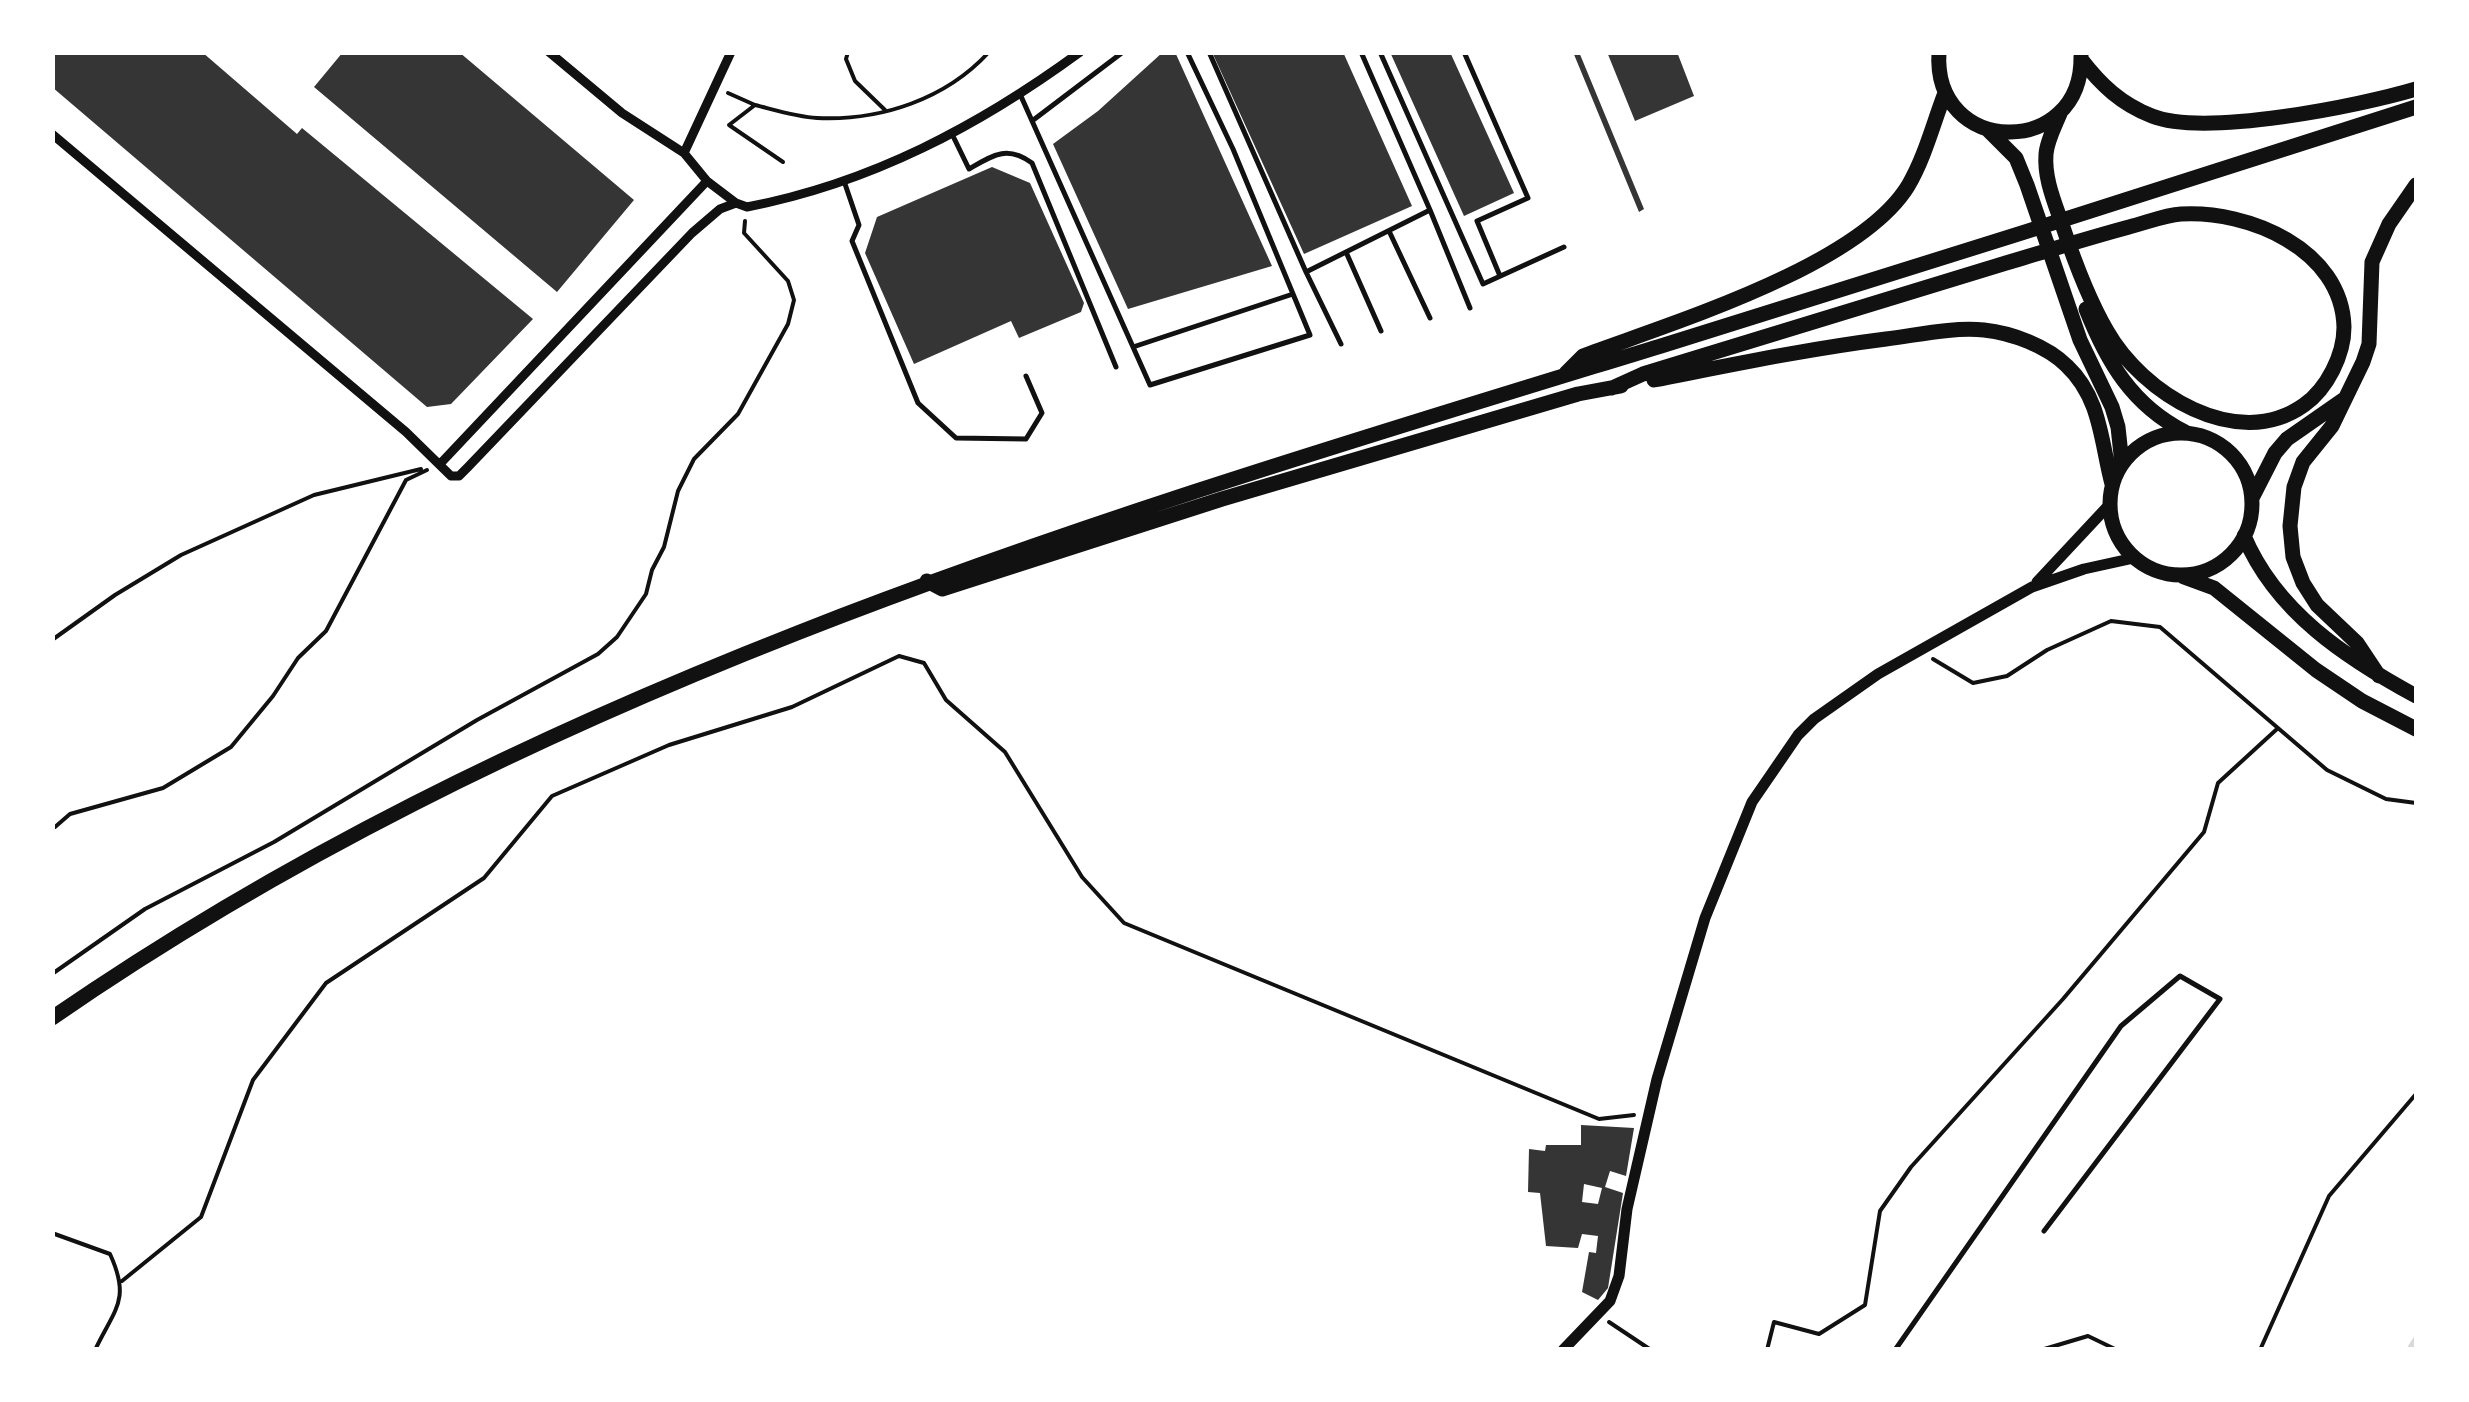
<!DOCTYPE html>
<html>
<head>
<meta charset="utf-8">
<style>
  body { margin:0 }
  #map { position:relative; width:2469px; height:1402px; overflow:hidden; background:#fff; font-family:"Golos Text",sans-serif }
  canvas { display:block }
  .frame { position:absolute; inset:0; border:55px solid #fff; pointer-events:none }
</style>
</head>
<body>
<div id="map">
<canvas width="2469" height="1402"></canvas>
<div class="frame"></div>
</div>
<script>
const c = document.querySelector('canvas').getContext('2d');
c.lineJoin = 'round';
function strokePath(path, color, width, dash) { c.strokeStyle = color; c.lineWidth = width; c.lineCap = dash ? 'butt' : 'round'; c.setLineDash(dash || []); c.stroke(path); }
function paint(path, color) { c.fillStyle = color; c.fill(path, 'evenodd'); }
const stream = new Path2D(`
  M 2409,1350 L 2416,1339`);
const building = new Path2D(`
  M 52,52 L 202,52 L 297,134 L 302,128 L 533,319 L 451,404 L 427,407 L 52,87 Z
  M 343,52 L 459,52 L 634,200 L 557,292 L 314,87 Z
  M 1163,52 L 1175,52 L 1272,266 L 1128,309 L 1053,144 L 1098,111 Z
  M 1212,52 L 1343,52 L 1412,206 L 1304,254 Z
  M 1390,52 L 1450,52 L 1514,193 L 1464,216 Z
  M 1573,52 L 1579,52 L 1644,209 L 1639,212 Z
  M 1607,52 L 1677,52 L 1694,96 L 1635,121 Z
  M 992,167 L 1030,183 L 1084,303 L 1081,312 L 1019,338 L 1011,321 L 914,364 L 865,253 L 877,217 Z
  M 1581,1125 L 1634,1128 L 1626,1176 L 1610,1171 L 1605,1187 L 1623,1193 L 1608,1288 L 1598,1300 L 1582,1292 L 1589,1252 L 1596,1253 L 1598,1236 L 1582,1234 L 1578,1248 L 1546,1246 L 1540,1193 L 1528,1192 L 1529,1149 L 1545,1151 L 1546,1145 L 1581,1145 ZM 1584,1184 L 1602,1188 L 1598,1204 L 1582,1202 Z`);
const path = new Path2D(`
  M 848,52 L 846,59 L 855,81 L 885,110
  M 728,93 L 755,105
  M 783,162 L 729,125 L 755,105 C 775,110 797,117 817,118 C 881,121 946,99 989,52
  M 52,640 L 115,595 L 181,555 L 314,495 L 421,469
  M 1933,659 L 1973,683 L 2007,676 L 2047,650 L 2111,621 L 2160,627 L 2327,770 L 2386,799 L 2416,803
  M 52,825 L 55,827 L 70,814 L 163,788 L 231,747 L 273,696 L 298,658 L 326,631 L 406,480 L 427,470
  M 52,974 L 145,909 L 274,842 L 477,720 L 598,654 L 617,637 L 646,594 L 652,570 L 664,547 L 678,491 L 694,459 L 738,414 L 788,324 L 794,300 L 788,281 L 744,233 L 745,221
  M 52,1233 L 110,1254 C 131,1300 115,1308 95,1350
  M 122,1281 L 201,1217 L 253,1080 L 326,983 L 484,878 L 552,796 L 669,745 L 792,707 L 899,656 L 924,663 L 946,700 L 1005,752 L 1082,877 L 1124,923 L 1599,1119 L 1634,1115
  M 1609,1322 L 1651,1350
  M 1767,1350 L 1774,1322 L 1819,1334 L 1865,1305 L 1880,1211 L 1911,1167 L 2063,999 L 2204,832 L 2218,783 L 2277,729
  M 2041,1350 L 2088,1336 L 2117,1350
  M 2260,1350 L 2329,1196 L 2416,1094`);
const service = new Path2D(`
  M 1209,52 L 1306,272 L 1430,210 L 1361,52
  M 1380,52 L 1483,284 L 1564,247
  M 1464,52 L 1528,198 L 1477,221 L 1500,276
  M 1020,94 L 1150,385 L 1310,335 L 1233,149 L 1187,52
  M 1032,121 L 1123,52
  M 952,134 L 969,169 C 993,155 1007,145 1032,163 L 1116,367
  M 844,181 L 859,225 L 852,241 L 918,403 L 956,438 L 1026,439 L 1042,413 L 1026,376
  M 1430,210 L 1470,308
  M 1389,231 L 1430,318
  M 1346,252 L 1381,331
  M 1306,272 L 1341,344
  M 1133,347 L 1293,294
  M 1895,1350 L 2121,1026 L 2180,976 L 2220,999 L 2044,1231`);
const minor = new Path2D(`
  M 549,52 L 622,113 L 684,153 L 707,181 L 736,203 L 747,207 C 871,183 979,126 1080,52
  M 52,134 L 406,432 L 451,476 L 459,476 L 468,467 L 692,233 L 720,209 L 736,203
  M 684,153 L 731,52
  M 440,464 L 707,181`);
const tertiary = new Path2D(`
  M 2037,582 L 2109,505
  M 1563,1350 L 1610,1301 L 1619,1276 L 1627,1209 L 1657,1079 L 1705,918 L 1752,802 L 1798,735 L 1814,719 L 1878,674 L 2032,587 L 2084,569 L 2134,558`);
const trunk = new Path2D(`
  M 1939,52 C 1932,157 2083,159 2081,56
  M 2081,59 C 2101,85 2121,104 2152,116 C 2205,137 2359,106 2416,89
  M 1987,129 L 2016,158 L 2027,185 L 2080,340 L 2112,407 L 2118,427 L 2122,464
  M 2086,309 C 2107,362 2132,405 2185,432
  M 1566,373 L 1583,356 C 1671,323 1858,267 1908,186 C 1925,157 1933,124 1945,93
  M 1654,380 C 1731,365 1807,349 1886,339 C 1918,335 1952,327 1984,330 C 2012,333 2047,346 2067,366 C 2101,398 2101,443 2112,484
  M 1612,388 L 1643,374 C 1764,337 1885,300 2006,263 C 2047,251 2088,238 2129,227 C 2146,223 2164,215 2181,214 C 2248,210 2342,249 2344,327 C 2344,355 2327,389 2304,405 C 2237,453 2142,393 2107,331 C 2088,298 2075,263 2063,227 C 2055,203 2044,179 2046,154 C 2047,140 2056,124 2061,111
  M2110 504a71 71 0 1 1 142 0a71 71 0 1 1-142 0Z
  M 2252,498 L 2275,453 L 2287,439 L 2343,400
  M 2244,536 C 2276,612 2346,658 2416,696
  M 2184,577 L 2214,588 L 2316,670 L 2362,701 L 2416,729
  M 927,581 L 942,589 L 1222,499 L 1578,394 L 1621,386
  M 2379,676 L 2357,643 L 2317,605 L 2303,583 L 2293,557 L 2290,526 L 2294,487 L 2303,462 L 2332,426 L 2363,362 L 2369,344 L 2372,262 L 2389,224 L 2416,185
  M 52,1018 C 537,683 1104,517 1661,346 C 1913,268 2165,188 2416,107`);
strokePath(stream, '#d9d9d9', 6);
paint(building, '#353535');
strokePath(path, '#111', 4);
strokePath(service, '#111', 5);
strokePath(minor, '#111', 9);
strokePath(tertiary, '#111', 11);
strokePath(trunk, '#111', 15);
</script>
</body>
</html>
